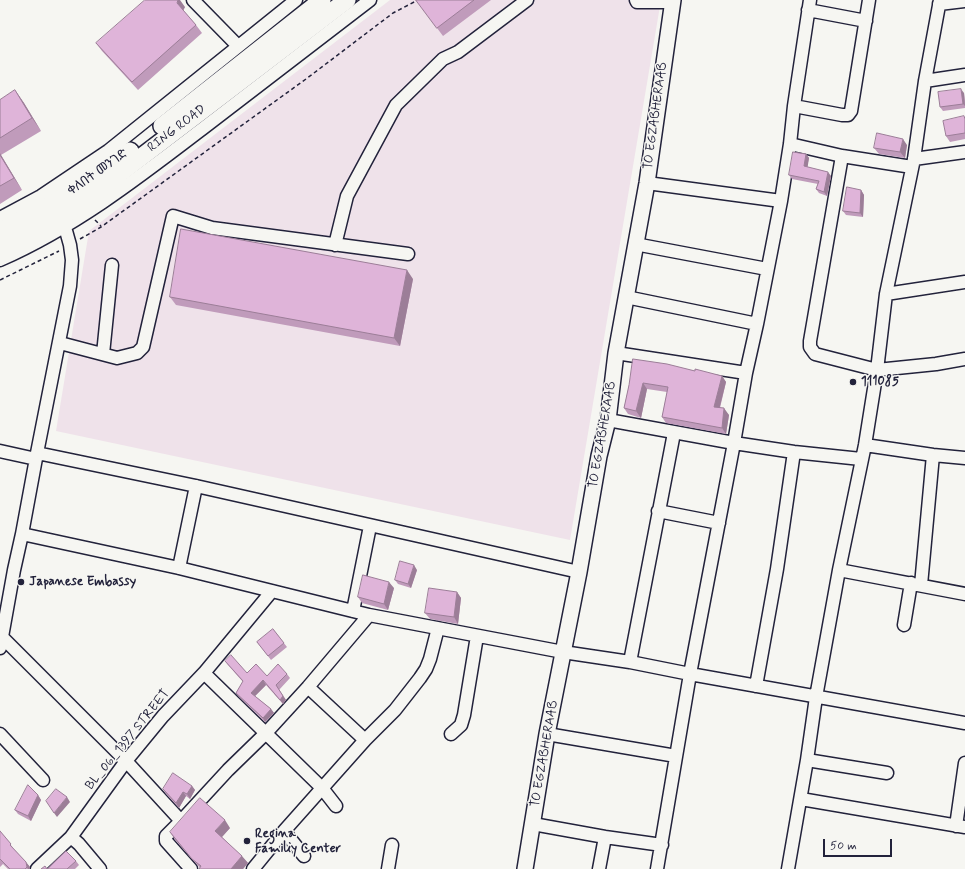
<!DOCTYPE html>
<html>
<head>
<meta charset="utf-8">
<style>
  body { margin:0 }
  #map { position:relative; width:965px; height:869px; overflow:hidden; background:#f6f6f2; font-family:Mynerve,sans-serif }
  canvas { display:block }
  .scale { position:absolute; left:823px; top:839px; width:69px; height:18px; box-sizing:border-box; border:2px solid #22223b; border-top:0; padding-left:5px; font-size:12px; line-height:14px; white-space:nowrap; color:#22223b; -webkit-text-stroke:3px #f6f6f2; paint-order:stroke }
</style>
</head>
<body>
<div id="map">
<canvas width="965" height="869"></canvas>
<div class="scale">50 m</div>
</div>
<script>
const c = document.querySelector('canvas').getContext('2d');
c.lineJoin = 'round';
function paint(path, color) { c.fillStyle = color; c.fill(path, 'evenodd'); }
function strokePath(path, color, width, dash) { c.strokeStyle = color; c.lineWidth = width; c.lineCap = dash ? 'butt' : 'round'; c.setLineDash(dash || []); c.stroke(path); }
function write(font, color, halo, rows, align = 'center') {
  c.font = font + ' Mynerve,"Noto Sans Ethiopic",sans-serif'; c.lineWidth = 3; c.setLineDash([]); c.textBaseline = 'middle'; c.strokeStyle = halo; c.fillStyle = color; for (const [text, x, y, turn = 0] of rows) {
    c.save(); c.translate(x, y); c.rotate((+turn || 0) * Math.PI / 180); c.textAlign = isNaN(turn) ? turn : align; if (halo) c.strokeText(text, 0, 0); c.fillText(text, 0, 0); c.restore();
  }
}
const built = new Path2D(`
  M 390,0 L 661,0 L 570,540 L 56,431 L 89,231 Z`);
const path = new Path2D(`
  M 95,220 L 101,226
  M 80,239 L 101,227 L 306,79 L 393,13 L 418,0
  M 0,280 L 59,251`);
const minor = new Path2D(`
  M 193,0 L 238,46
  M 636,0 L 637,2 L 673,2
  M 810,0 L 794,106 L 790,144 L 781,201 L 757,324 L 746,373 L 734,443 L 690,674 L 965,723
  M 939,4 L 965,1
  M 808,10 L 866,21
  M 925,81 L 965,75
  M 794,106 L 842,115 L 848,115 L 851,111 L 869,0
  M 790,144 L 842,156 L 912,167
  M 842,156 L 810,341 L 810,347 L 815,354 L 877,370 L 936,364 L 965,359
  M 914,159 L 965,152
  M 647,183 L 781,201
  M 0,218 L 41,196 L 108,151 L 296,0
  M 635,244 L 767,269
  M 335,245 L 347,196 L 396,105 L 443,59 L 458,52 L 527,0
  M 0,260 C 75,227 138,178 202,129 C 258,86 314,43 370,0
  M 886,294 L 965,282
  M 626,297 L 757,324
  M 60,343 L 117,358 L 137,353 L 143,347 L 173,216 L 212,228 L 408,254
  M 616,353 L 746,373
  M 103,354 L 112,265
  M 608,420 L 734,443 L 794,452 L 861,459
  M 865,445 L 933,455 L 965,458
  M 0,451 L 36,459
  M 37,453 L 70,286 L 72,260 L 70,245 L 63,220
  M 658,511 L 719,523
  M 22,534 L 37,453 L 196,486 L 579,572
  M 179,568 L 196,486
  M 839,570 L 965,594
  M 921,585 L 933,455
  M 353,611 L 370,526
  M 904,625 L 911,583
  M 2,637 L 126,761 L 181,821 L 228,770 L 265,734 L 308,687 L 369,615
  M 0,648 L 14,570 L 22,534 L 179,568 L 369,615 L 563,652 L 630,662 L 690,674 L 657,869
  M 630,662 L 674,433
  M 204,673 L 322,788 L 336,806
  M 756,686 L 777,569 L 794,452
  M 308,687 L 365,740
  M 0,734 L 43,780
  M 451,734 L 461,725 L 464,715 L 477,636
  M 547,734 L 676,756
  M 807,760 L 887,773
  M 801,799 L 965,827
  M 181,821 L 166,836 L 166,841 L 191,869
  M 533,824 L 605,837 L 662,845
  M 956,826 L 965,763
  M 284,831 L 304,856
  M 71,837 L 79,844 L 100,869
  M 37,869 L 71,837 L 126,761 L 163,716 L 204,673 L 272,591
  M 253,869 L 284,831 L 365,740 L 395,710 L 420,678 L 426,669 L 430,659 L 438,628
  M 388,869 L 392,845
  M 599,869 L 605,837
  M 788,869 L 807,760 L 816,697 L 839,570 L 865,445 L 877,370 L 886,294 L 914,159 L 925,81 L 940,0`);
const major = new Path2D(`
  M 525,869 L 547,734 L 579,572 L 599,456 L 608,420 L 616,353 L 647,183 L 673,0`);
const highway = new Path2D(`
  M 162,126 L 322,0
  M 0,231 L 54,203 L 130,151
  M 0,247 L 62,216 L 84,203 L 123,171 L 347,0`);
const wall = new Path2D(`
  M 416,0 L 491,0 L 443,36 Z
  M 185,7 L 183,10 L 196,25 L 202,33 L 138,90 L 102,51 L 96,43 Z
  M 15,90 L 24,103 L 41,131 L 1,155 L 22,190 L 0,204 L 0,100 Z
  M 964,93 L 965,101 L 965,108 L 943,111 L 940,107 Z
  M 965,118 L 965,139 L 950,142 L 946,136 Z
  M 907,145 L 905,158 L 879,154 L 874,148 Z
  M 806,154 L 809,158 L 807,167 L 831,176 L 827,196 L 819,193 L 816,189 L 818,184 L 792,179 L 789,175 Z
  M 861,190 L 864,195 L 863,217 L 846,215 L 843,211 Z
  M 413,279 L 400,346 L 176,305 L 170,297 Z
  M 695,371 L 722,376 L 726,382 L 720,408 L 729,415 L 726,434 L 666,423 L 662,417 L 667,392 L 647,389 L 641,418 L 628,414 L 624,408 L 629,385 Z
  M 417,570 L 411,588 L 398,584 L 395,580 Z
  M 394,588 L 388,610 L 362,603 L 358,597 Z
  M 457,592 L 461,598 L 458,624 L 430,619 L 425,613 Z
  M 273,629 L 287,647 L 271,660 L 257,642 Z
  M 225,661 L 247,673 L 267,676 L 287,674 L 290,678 L 279,690 L 286,700 L 283,704 L 266,685 L 255,696 L 271,709 L 274,713 L 265,722 L 239,697 L 236,693 L 243,682 L 228,665 Z
  M 192,786 L 195,790 L 190,799 L 186,796 L 179,808 L 166,794 L 163,789 Z
  M 38,795 L 41,800 L 31,821 L 18,814 L 15,810 Z
  M 230,828 L 222,837 L 248,863 L 243,869 L 199,869 L 200,868 L 175,840 L 170,832 Z
  M 0,831 L 14,849 L 30,867 L 30,869 L 8,869 L 3,864 L 0,867 Z
  M 76,861 L 79,865 L 75,869 L 41,869 L 47,869 Z`);
const shadedWall = new Path2D(`
  M 178,0 L 180,0 L 185,7 L 183,11 L 177,3 Z
  M 961,89 L 964,93 L 965,106 L 963,104 Z
  M 15,90 L 24,103 L 41,131 L 32,118 Z
  M 903,139 L 907,145 L 905,158 L 900,152 Z
  M 0,153 L 1,155 L 22,190 L 14,178 L 0,155 Z
  M 806,154 L 809,158 L 807,171 L 804,166 Z
  M 828,172 L 831,176 L 827,196 L 824,192 Z
  M 861,190 L 864,195 L 863,217 L 860,213 Z
  M 407,270 L 413,279 L 400,346 L 394,338 Z
  M 722,376 L 726,382 L 718,414 L 714,407 Z
  M 643,383 L 647,389 L 641,418 L 636,411 Z
  M 724,408 L 729,415 L 726,434 L 722,428 Z
  M 414,565 L 417,570 L 411,588 L 408,584 Z
  M 389,582 L 394,588 L 388,610 L 384,604 Z
  M 457,592 L 461,598 L 458,624 L 454,617 Z
  M 263,680 L 266,685 L 254,697 L 251,693 Z
  M 276,685 L 286,700 L 283,704 L 280,700 Z
  M 271,709 L 274,713 L 265,722 L 263,718 Z
  M 192,786 L 195,790 L 190,799 L 187,794 Z
  M 183,792 L 186,796 L 179,808 L 176,803 Z
  M 38,795 L 41,800 L 31,821 L 28,816 Z
  M 67,797 L 70,802 L 57,817 L 54,813 Z
  M 225,820 L 230,828 L 221,838 L 215,831 Z
  M 242,856 L 248,863 L 243,869 L 231,869 Z
  M 26,862 L 30,867 L 30,869 L 28,869 L 27,867 Z`);
const building = new Path2D(`
  M 145,0 L 178,0 L 177,3 L 196,25 L 132,82 L 96,43 Z
  M 416,0 L 474,0 L 437,28 Z
  M 961,89 L 963,104 L 940,107 L 938,92 Z
  M 15,90 L 32,118 L 0,138 L 0,100 Z
  M 964,116 L 965,119 L 965,133 L 946,136 L 943,121 Z
  M 877,133 L 903,139 L 900,152 L 874,148 Z
  M 793,152 L 806,154 L 804,166 L 828,172 L 824,192 L 816,189 L 819,181 L 789,175 Z
  M 0,155 L 14,178 L 0,186 Z
  M 847,187 L 861,190 L 860,213 L 843,211 Z
  M 181,229 L 407,270 L 394,338 L 170,297 Z
  M 633,359 L 667,364 L 695,371 L 695,369 L 722,376 L 714,407 L 724,408 L 722,428 L 662,417 L 668,387 L 643,383 L 636,411 L 624,408 L 629,385 Z
  M 400,561 L 414,565 L 408,584 L 395,580 Z
  M 363,575 L 389,582 L 384,604 L 358,597 Z
  M 429,588 L 457,592 L 454,617 L 425,613 Z
  M 273,629 L 284,643 L 268,656 L 257,642 Z
  M 231,655 L 247,673 L 256,664 L 267,676 L 278,664 L 287,674 L 276,685 L 283,696 L 280,700 L 263,680 L 251,693 L 271,709 L 263,718 L 236,693 L 243,681 L 225,661 Z
  M 173,773 L 192,786 L 187,794 L 183,792 L 176,803 L 163,789 Z
  M 28,785 L 38,795 L 28,816 L 15,810 Z
  M 56,789 L 67,797 L 54,813 L 46,801 Z
  M 200,798 L 225,820 L 215,831 L 242,856 L 231,869 L 199,869 L 201,866 L 192,859 L 170,832 Z
  M 0,831 L 11,844 L 10,845 L 26,862 L 27,867 L 25,869 L 10,869 L 0,859 Z
  M 66,851 L 76,861 L 67,869 L 41,869 L 45,866 L 47,869 Z`);
const markers = [
  [853,382,4,"#22223b"],
  [21,582,4,"#22223b"],
  [247,841,4,"#22223b"]
];
const streetNames = [
  ["TO EGZABHERAAB",656,116,-82],
  ["RING ROAD",177,129,-37],
  ["ቀለበት መንገድ",98,173,-35],
  ["TO EGZABHERAAB",603,435,-80],
  ["BL_06_1397 STREET",128,740,-51],
  ["TO EGZABHERAAB",545,754,-80]
];
const poiNames = [
  ["111085",861,382],
  ["Japanese Embassy",29,582],
  ["Regina",255,834],
  ["Familiy Center",255,849]
];
paint(built, '#efe2ea');
strokePath(minor, '#22223b', 15);
strokePath(major, '#22223b', 18);
strokePath(highway, '#22223b', 20);
strokePath(path, '#22223b', 1.5, [4, 3]);
strokePath(minor, '#f6f6f2', 12);
strokePath(major, '#f6f6f2', 15);
strokePath(highway, '#f6f6f2', 17);
paint(wall, '#c09bbb');
paint(shadedWall, '#9c7e98');
paint(building, '#dfb4d9');
strokePath(building, '#9c7e98', 1);
for (const [x, y, r, color] of markers) { const dot = new Path2D(); dot.arc(x, y, r, 0, 2 * Math.PI); c.fillStyle = color; c.fill(dot); strokePath(dot, '#f6f6f2', 1.5); }
write('13px', '#22223b', '#f6f6f2', streetNames);
write('bold 13px', '#22223b', '#f6f6f2', poiNames, 'left');
</script>
</body>
</html>
